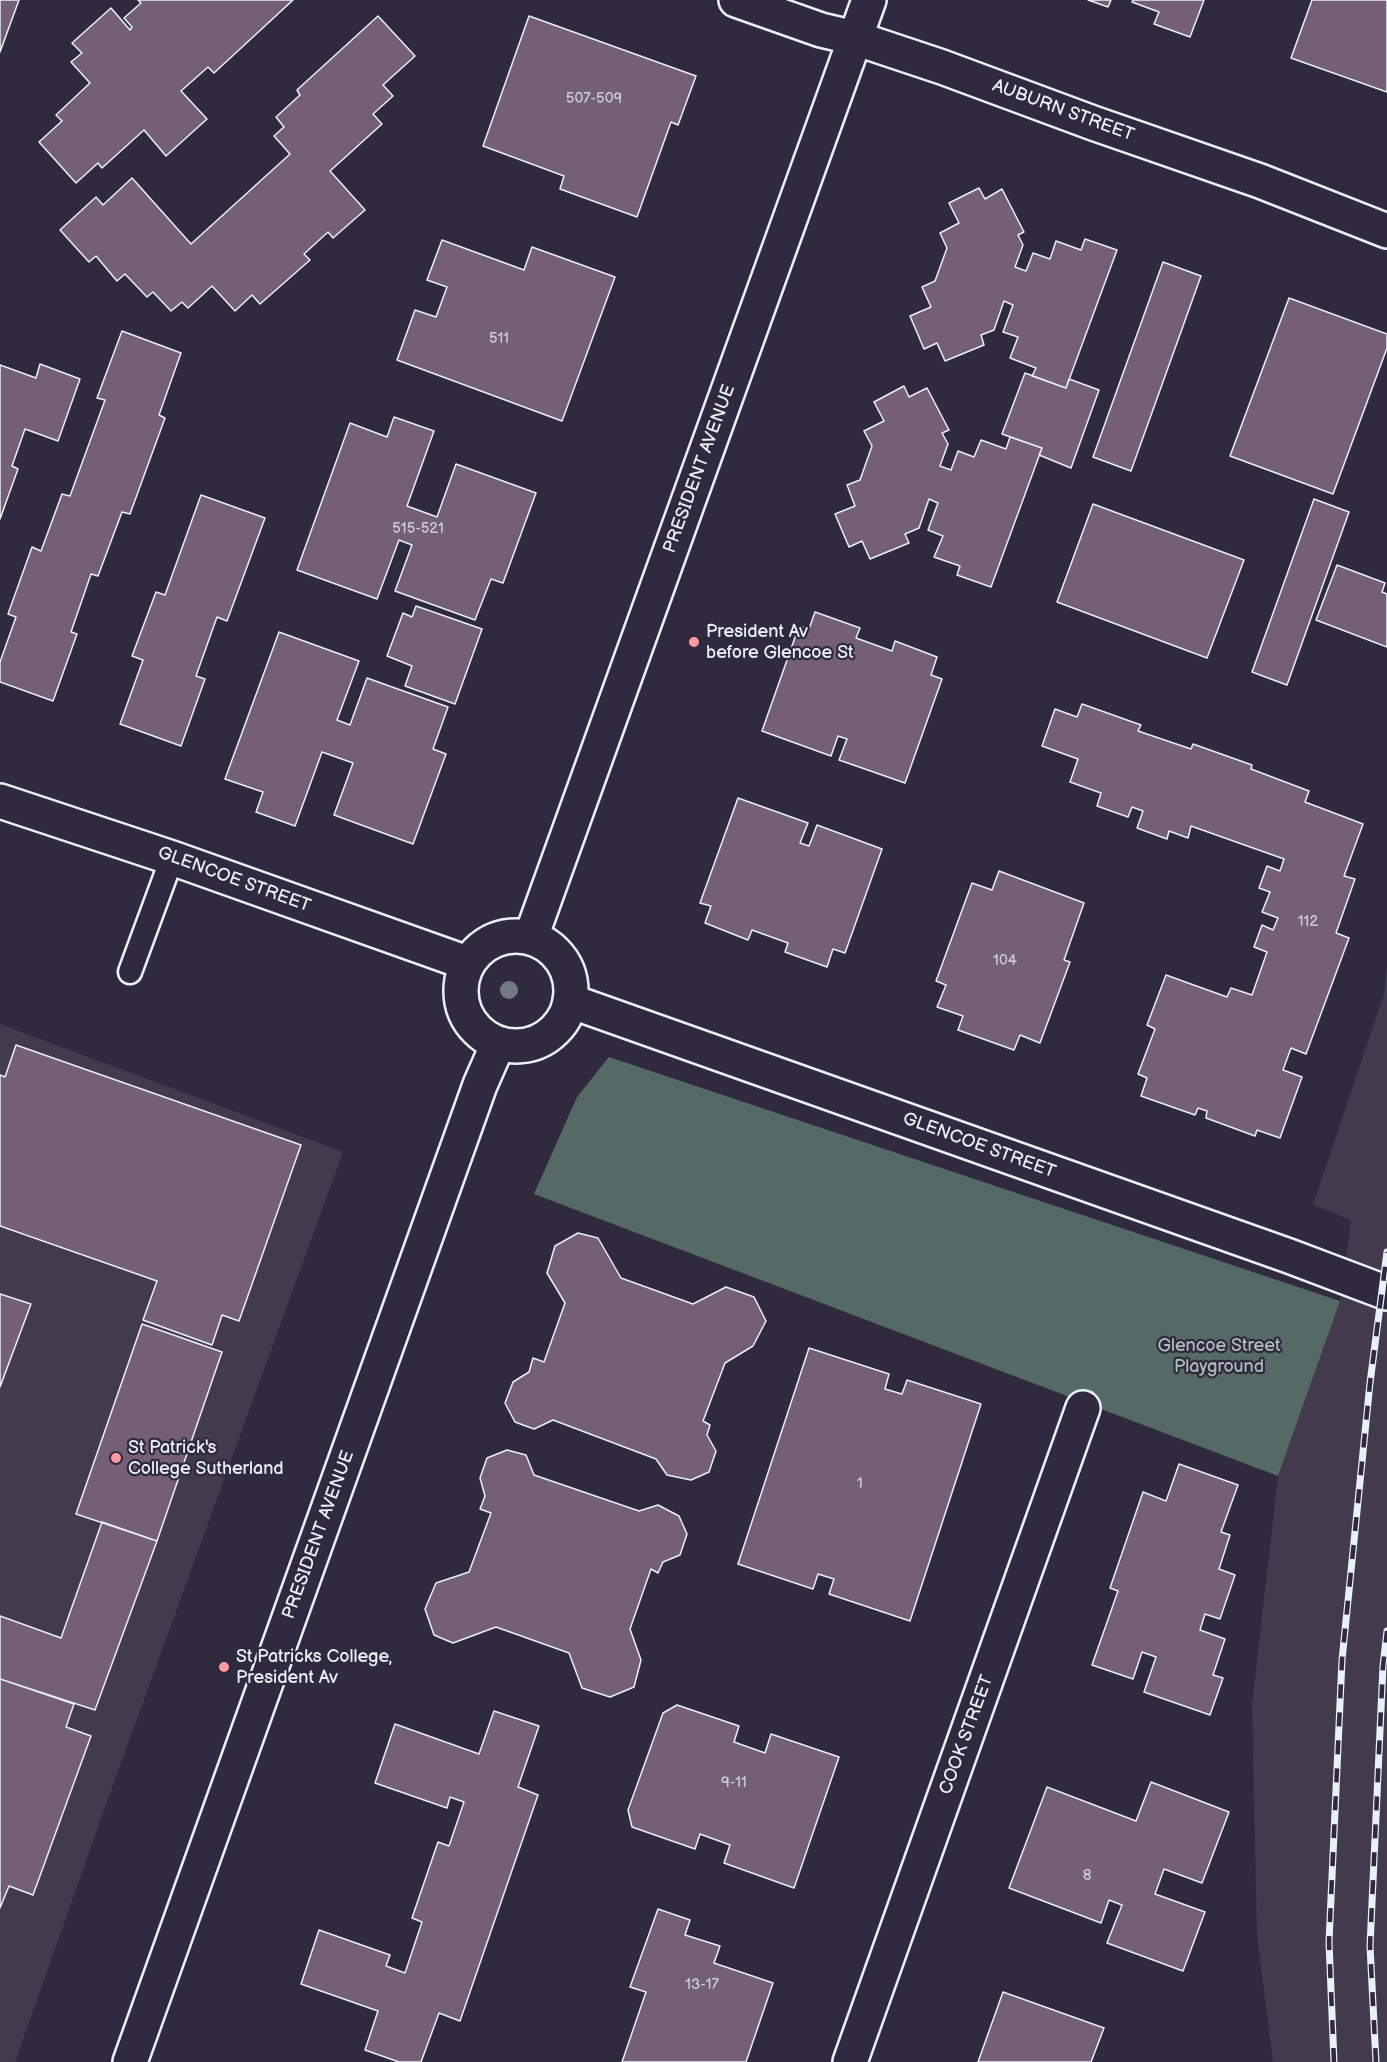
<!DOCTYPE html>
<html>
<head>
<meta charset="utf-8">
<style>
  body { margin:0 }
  canvas { display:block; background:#2f2a3d }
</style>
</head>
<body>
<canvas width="1387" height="2062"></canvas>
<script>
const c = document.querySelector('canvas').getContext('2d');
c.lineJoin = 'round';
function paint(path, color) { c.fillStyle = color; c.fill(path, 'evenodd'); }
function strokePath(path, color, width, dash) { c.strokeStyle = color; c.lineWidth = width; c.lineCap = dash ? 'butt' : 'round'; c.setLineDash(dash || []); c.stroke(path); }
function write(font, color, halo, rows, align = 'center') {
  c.font = font + ' "Balsamiq Sans",sans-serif'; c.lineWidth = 4.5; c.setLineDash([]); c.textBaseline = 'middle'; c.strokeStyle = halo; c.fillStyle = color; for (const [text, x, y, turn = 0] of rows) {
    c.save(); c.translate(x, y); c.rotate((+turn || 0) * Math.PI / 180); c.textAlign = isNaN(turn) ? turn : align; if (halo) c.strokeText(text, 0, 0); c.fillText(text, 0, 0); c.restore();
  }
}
const built = new Path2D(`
  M 1387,964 L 1387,2062 L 1273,2062 L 1257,1936 L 1252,1705 L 1278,1476 L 1340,1301 L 1351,1220 L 1313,1205 L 1384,994 Z
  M 0,1024 L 343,1152 L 109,1796 L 15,2062 L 0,2062 Z`);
const green = new Path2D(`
  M 609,1057 L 1340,1301 L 1278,1476 L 534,1194 L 577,1097 Z`);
const building = new Path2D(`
  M 0,0 L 19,0 L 0,52 Z
  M 138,0 L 293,0 L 214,73 L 208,67 L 181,91 L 207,119 L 166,156 L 144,130 L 102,168 L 98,163 L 76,183 L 39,142 L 62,121 L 56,115 L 90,83 L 71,62 L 82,53 L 72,43 L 111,8 L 130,30 L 132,27 L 124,18 L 141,3 Z
  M 1088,0 L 1111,0 L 1108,7 Z
  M 1133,0 L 1204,0 L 1190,37 L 1154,24 L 1159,12 L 1132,2 Z
  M 1312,0 L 1387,0 L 1387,92 L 1291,58 Z
  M 378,16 L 415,56 L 383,85 L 393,96 L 373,114 L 382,124 L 330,171 L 365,210 L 333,238 L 328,232 L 304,254 L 310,260 L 260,304 L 252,295 L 235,311 L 212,286 L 188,308 L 182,302 L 171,311 L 153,292 L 147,297 L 125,274 L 117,281 L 96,256 L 89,262 L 60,230 L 96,197 L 103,205 L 132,178 L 191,244 L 290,154 L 274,136 L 284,127 L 276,117 L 300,95 L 297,90 Z
  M 529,16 L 696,76 L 678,125 L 671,122 L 637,217 L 560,189 L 564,176 L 483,146 Z
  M 979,188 L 985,199 L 1002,189 L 1024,232 L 1018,235 L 1023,245 L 1015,267 L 1026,271 L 1033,253 L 1050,259 L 1056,241 L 1081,250 L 1085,239 L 1117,250 L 1066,388 L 1032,376 L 1036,368 L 1010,358 L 1018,337 L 1003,332 L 1013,305 L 1004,301 L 994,330 L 981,335 L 984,345 L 945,361 L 937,343 L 924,349 L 910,316 L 931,307 L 922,287 L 935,281 L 947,248 L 940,233 L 959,223 L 949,203 Z
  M 442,240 L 524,270 L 532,247 L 615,277 L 562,421 L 397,360 L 415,310 L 436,317 L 447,287 L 427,280 Z
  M 1163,262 L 1201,276 L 1131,471 L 1093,457 Z
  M 1289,298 L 1387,334 L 1387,348 L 1333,494 L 1230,456 Z
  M 122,331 L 181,353 L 159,415 L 165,418 L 130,514 L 122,512 L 98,576 L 91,574 L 71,632 L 77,634 L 53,701 L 0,682 L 0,662 L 16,617 L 8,614 L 32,547 L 41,551 L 62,494 L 70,496 L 105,400 L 97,398 Z
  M 40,364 L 80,379 L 58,441 L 25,429 L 12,466 L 18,469 L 0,519 L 0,365 L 36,378 Z
  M 1025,373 L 1066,388 L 1069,379 L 1099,390 L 1071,468 L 1039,455 L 1042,448 L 1002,434 Z
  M 904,386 L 909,397 L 927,388 L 949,430 L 942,433 L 948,444 L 940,466 L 951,470 L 958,451 L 974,457 L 981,440 L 1006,449 L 1010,437 L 1042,448 L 991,587 L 957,575 L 960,566 L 934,557 L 943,536 L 928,530 L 938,503 L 929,499 L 919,528 L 905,534 L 909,543 L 870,559 L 862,541 L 849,547 L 835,514 L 855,506 L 847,485 L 860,480 L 872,446 L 864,431 L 884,421 L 874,402 Z
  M 394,417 L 434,431 L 407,506 L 437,517 L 456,464 L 536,493 L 503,583 L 491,579 L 475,620 L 395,591 L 412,545 L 399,540 L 377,599 L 297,570 L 350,423 L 387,437 Z
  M 201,495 L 265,518 L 227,621 L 217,617 L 196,676 L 205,679 L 181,746 L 120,724 L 143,660 L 132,656 L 156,592 L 165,595 Z
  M 1314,499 L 1349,512 L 1287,685 L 1252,672 Z
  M 1093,504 L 1244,560 L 1207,658 L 1057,602 Z
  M 1337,565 L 1385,583 L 1382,592 L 1387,594 L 1387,647 L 1316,620 Z
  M 416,606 L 482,629 L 455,704 L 405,686 L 412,666 L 387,656 L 403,613 L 412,617 Z
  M 815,612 L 860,628 L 856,638 L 892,651 L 895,641 L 937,657 L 931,675 L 942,679 L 905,783 L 839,760 L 847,739 L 838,736 L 831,756 L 762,731 L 799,626 L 809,629 Z
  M 279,632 L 359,661 L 337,720 L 350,725 L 367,678 L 448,707 L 433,749 L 446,754 L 413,844 L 334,815 L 353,763 L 322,752 L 295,826 L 256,812 L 263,792 L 225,779 Z
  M 1082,704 L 1141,725 L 1138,731 L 1191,749 L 1193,744 L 1252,765 L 1251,769 L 1309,791 L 1305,802 L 1363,824 L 1344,876 L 1355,879 L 1336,933 L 1349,938 L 1306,1054 L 1291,1048 L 1283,1070 L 1302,1077 L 1280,1138 L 1257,1130 L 1255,1136 L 1206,1118 L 1207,1111 L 1198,1108 L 1195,1115 L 1141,1096 L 1147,1078 L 1138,1074 L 1155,1029 L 1147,1025 L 1166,975 L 1227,997 L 1231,988 L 1252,995 L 1267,952 L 1254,947 L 1262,925 L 1273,930 L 1278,918 L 1262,912 L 1270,892 L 1259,888 L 1267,866 L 1280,871 L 1284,859 L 1191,826 L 1188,838 L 1169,831 L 1167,839 L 1137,828 L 1143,811 L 1132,807 L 1128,817 L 1097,806 L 1101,793 L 1070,782 L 1078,759 L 1042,746 L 1055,709 L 1077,717 Z
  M 738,798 L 808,823 L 800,843 L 809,846 L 817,825 L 882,849 L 845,953 L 833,949 L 827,967 L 785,952 L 788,943 L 752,930 L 748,940 L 705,923 L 711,906 L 700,903 Z
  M 999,871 L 1084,903 L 1064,960 L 1070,962 L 1040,1043 L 1020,1035 L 1014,1050 L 958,1030 L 963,1016 L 937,1007 L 946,985 L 936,981 L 972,883 L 992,890 Z
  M 16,1045 L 301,1145 L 239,1321 L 222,1315 L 212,1345 L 143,1320 L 157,1281 L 0,1226 L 0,1075 L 5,1077 Z
  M 578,1233 L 598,1238 L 621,1278 L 693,1304 L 726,1287 L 754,1297 L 766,1321 L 753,1346 L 725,1363 L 703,1421 L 710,1425 L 707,1435 L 716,1451 L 709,1472 L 691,1480 L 667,1475 L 656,1459 L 553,1420 L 534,1429 L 515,1422 L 505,1403 L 513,1382 L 529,1372 L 533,1358 L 544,1362 L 565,1303 L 547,1273 L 555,1246 Z
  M 0,1294 L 31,1304 L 0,1387 Z
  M 142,1324 L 222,1352 L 157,1541 L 76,1514 Z
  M 809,1348 L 889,1374 L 885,1389 L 902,1394 L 907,1380 L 981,1404 L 910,1621 L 829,1594 L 834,1579 L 818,1574 L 813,1589 L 738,1564 Z
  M 507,1450 L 526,1455 L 534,1475 L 639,1511 L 658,1505 L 679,1516 L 687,1534 L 680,1555 L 663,1562 L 658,1573 L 651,1569 L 630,1629 L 641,1660 L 634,1687 L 610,1697 L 582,1688 L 569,1653 L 496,1627 L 453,1643 L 434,1635 L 425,1609 L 436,1583 L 469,1572 L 491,1513 L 480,1509 L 485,1496 L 480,1478 L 487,1458 Z
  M 1179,1464 L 1238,1485 L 1221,1532 L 1230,1535 L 1219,1569 L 1235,1575 L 1220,1619 L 1205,1614 L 1200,1630 L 1225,1639 L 1213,1675 L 1223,1678 L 1210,1715 L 1144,1692 L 1156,1657 L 1142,1652 L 1133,1679 L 1092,1665 L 1118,1591 L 1110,1588 L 1143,1492 L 1166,1501 Z
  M 102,1522 L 157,1541 L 95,1710 L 0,1679 L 0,1616 L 61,1638 Z
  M 0,1679 L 74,1704 L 66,1727 L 91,1736 L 33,1895 L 9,1886 L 0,1908 Z
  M 677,1705 L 739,1726 L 734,1742 L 765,1753 L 771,1734 L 839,1757 L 794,1888 L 724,1863 L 730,1845 L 700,1834 L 695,1849 L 632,1827 L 628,1810 L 663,1713 Z
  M 494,1711 L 539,1726 L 518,1787 L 538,1795 L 460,2021 L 439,2013 L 421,2062 L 399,2062 L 365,2050 L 378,2011 L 301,1984 L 319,1930 L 390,1955 L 386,1966 L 405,1973 L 422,1922 L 412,1918 L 438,1842 L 449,1846 L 464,1802 L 450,1797 L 447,1808 L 375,1783 L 395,1724 L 479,1754 Z
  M 1151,1782 L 1229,1812 L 1202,1883 L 1164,1869 L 1155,1894 L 1205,1912 L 1183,1971 L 1107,1943 L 1122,1905 L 1109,1900 L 1101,1923 L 1009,1888 L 1047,1787 L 1136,1821 Z
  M 658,1909 L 690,1920 L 685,1935 L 720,1946 L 714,1963 L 773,1983 L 746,2062 L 622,2062 L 646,1992 L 630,1987 Z
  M 1003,1992 L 1104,2028 L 1091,2062 L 978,2062 Z`);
const lane = new Path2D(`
  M 130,972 L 172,858`);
const street = new Path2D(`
  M 736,0 L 821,30 L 855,38 L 942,67 L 1093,123 L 1260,181 L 1387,231
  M 0,801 L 172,858 L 467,963
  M 570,1001 L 1289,1256 L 1387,1293
  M 850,2062 L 1083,1408`);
const secondary = new Path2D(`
  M461 991a55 55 0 1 1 110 0a55 55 0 1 1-110 0Z
  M 531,937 L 869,0
  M 130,2062 L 480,1085 L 498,1044`);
const rail = new Path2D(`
  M 1334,2062 L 1329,1942 L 1342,1660 L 1370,1383 L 1387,1252
  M 1376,2062 L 1370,1946 L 1383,1666 L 1387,1631`);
const trees = [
  [509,990]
];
const markers = [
  [694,642,6,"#ff9aa2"],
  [116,1458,6,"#ff9aa2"],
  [224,1667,6,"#ff9aa2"]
];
const numberNames = [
  ["507-509",594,99],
  ["511",499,339],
  ["515-521",418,529],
  ["112",1308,922],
  ["104",1005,961],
  ["1",860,1484],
  ["9-11",734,1783],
  ["8",1087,1876],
  ["13-17",702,1985]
];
const streetNames = [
  ["AUBURN STREET",1063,111,20],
  ["PRESIDENT AVENUE",700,469,-70],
  ["GLENCOE STREET",234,880,20],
  ["GLENCOE STREET",979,1146,20],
  ["PRESIDENT AVENUE",319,1535,-70],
  ["COOK STREET",967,1735,-70]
];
const poiNames = [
  ["President Av",706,632],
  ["before Glencoe St",706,653],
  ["St Patrick's",128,1448],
  ["College Sutherland",128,1469],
  ["St Patricks College,",236,1657],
  ["President Av",236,1678]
];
const parkNames = [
  ["Glencoe Street",1219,1346],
  ["Playground",1219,1367]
];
paint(built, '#443a4e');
paint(green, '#556a64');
paint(building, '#745f76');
strokePath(building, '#e8f1f8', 1.5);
strokePath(lane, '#e8f1f8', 27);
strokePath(street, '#e8f1f8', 38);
strokePath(secondary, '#e8f1f8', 38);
strokePath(lane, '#2f2a3d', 22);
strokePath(street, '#2f2a3d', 33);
strokePath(secondary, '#2f2a3d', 33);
strokePath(rail, '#e8f1f8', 7);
strokePath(rail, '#2f2a3d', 4.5, [14]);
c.fillStyle = '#747a83';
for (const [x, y] of trees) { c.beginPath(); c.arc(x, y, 9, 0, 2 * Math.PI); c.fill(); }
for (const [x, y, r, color] of markers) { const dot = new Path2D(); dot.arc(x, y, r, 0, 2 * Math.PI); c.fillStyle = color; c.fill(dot); strokePath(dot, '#2f2a3d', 2); }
write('15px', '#cbccd8', null, numberNames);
write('18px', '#e8f1f8', '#2f2a3d', streetNames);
write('18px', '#e8f1f8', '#2f2a3d', poiNames, 'left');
write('18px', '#adbbbd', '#2f2a3d', parkNames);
</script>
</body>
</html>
